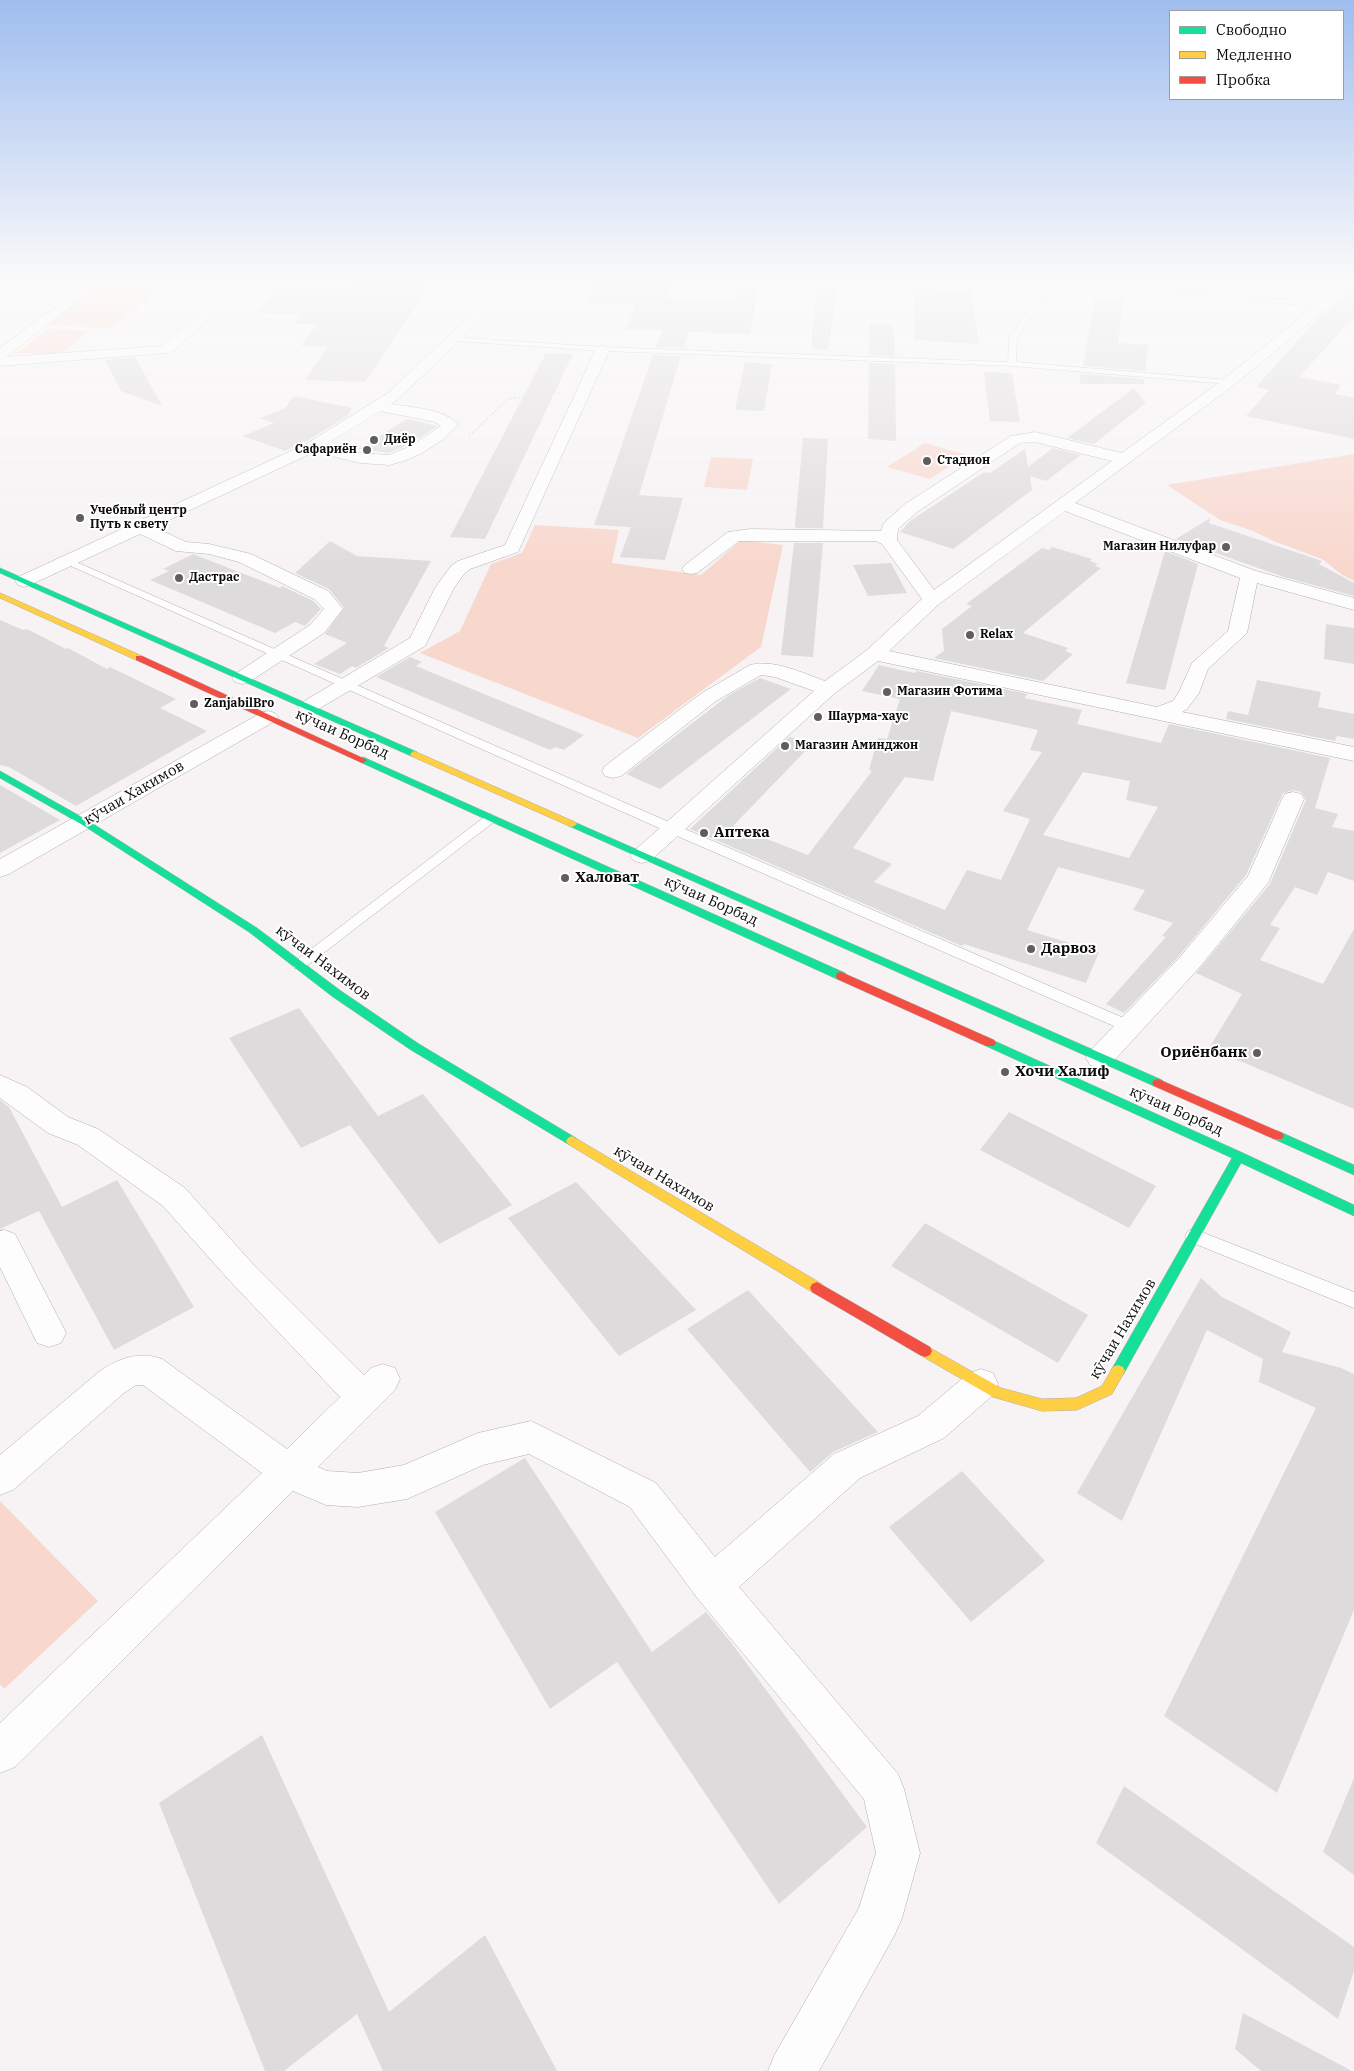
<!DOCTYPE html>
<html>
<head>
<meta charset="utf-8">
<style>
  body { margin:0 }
  #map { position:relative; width:1354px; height:2071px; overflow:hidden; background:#f7f3f5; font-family:"IBM Plex Serif",serif }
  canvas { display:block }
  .legend { position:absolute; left:1169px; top:10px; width:175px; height:90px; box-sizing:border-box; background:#fff; border:1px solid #9e9e9e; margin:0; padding:6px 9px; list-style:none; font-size:15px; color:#0d0c0d }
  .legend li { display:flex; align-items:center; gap:10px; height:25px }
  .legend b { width:25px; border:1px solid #9e9e9e }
</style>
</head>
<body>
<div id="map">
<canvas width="1354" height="2071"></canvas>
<ul class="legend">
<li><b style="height:6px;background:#16e098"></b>Свободно</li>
<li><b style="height:6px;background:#ffcf43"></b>Медленно</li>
<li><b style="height:6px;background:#f24e42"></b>Пробка</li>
</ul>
</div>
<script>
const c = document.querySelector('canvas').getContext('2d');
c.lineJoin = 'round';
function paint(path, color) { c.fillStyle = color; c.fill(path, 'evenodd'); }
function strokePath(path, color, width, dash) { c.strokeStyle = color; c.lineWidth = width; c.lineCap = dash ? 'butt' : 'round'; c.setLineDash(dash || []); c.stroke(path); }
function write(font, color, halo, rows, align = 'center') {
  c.font = font + ' "IBM Plex Serif",serif'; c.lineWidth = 4; c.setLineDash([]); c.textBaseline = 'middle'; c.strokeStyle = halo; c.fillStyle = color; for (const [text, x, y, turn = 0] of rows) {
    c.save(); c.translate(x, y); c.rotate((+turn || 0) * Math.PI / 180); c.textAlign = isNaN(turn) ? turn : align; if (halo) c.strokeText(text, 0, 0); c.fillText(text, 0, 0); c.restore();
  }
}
const green = new Path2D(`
  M 102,282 L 141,282 L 135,286 L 162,287 L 113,328 L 46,325 Z
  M 48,329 L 89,331 L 59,355 L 16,353 Z
  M 925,443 L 967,455 L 930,479 L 887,467 Z
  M 1354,454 L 1354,581 L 1341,574 L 1322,559 L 1276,542 L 1253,531 L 1220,520 L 1167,485 Z
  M 711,457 L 753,459 L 747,490 L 704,487 Z
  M 535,525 L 619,530 L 612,563 L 701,575 L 741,540 L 783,545 L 761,647 L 638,738 L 420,653 L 460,631 L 491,564 L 522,553 Z
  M 0,1501 L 98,1601 L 4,1689 L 0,1684 Z`);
const building = new Path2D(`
  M 351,282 L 429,282 L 414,309 L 365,382 L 305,380 L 328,347 L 301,346 L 317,324 L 293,324 L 300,314 L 257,313 L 279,288 L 345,290 Z
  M 596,282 L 673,284 L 668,299 L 734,301 L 738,285 L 759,286 L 750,334 L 689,332 L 684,348 L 656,347 L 662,330 L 626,329 L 635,305 L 587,303 Z
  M 816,285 L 838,286 L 828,350 L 811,348 Z
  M 1354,288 L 1354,317 L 1299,377 L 1341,385 L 1335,394 L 1354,398 L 1354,439 L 1246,416 L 1269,390 L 1256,387 L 1317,319 Z
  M 913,289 L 971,291 L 979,344 L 915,340 Z
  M 1095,297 L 1124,299 L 1118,343 L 1148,345 L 1145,371 L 1083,366 Z
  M 870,324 L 894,325 L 895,356 L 869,355 Z
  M 546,353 L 573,354 L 485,539 L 450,537 Z
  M 653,355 L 681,356 L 639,495 L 683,498 L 665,560 L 620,557 L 631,527 L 594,525 Z
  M 135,357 L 162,406 L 121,391 L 105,360 Z
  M 745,362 L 772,364 L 764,411 L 735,410 Z
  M 869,363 L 895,364 L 896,441 L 868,439 Z
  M 984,372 L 1012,373 L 1020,422 L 990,421 Z
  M 1081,374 L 1144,379 L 1144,384 L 1079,384 Z
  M 1134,388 L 1146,403 L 1094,444 L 1067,438 Z
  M 294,396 L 352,408 L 347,416 L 305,442 L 285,451 L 242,436 L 274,423 L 260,418 L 285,408 Z
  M 407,419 L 438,426 L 410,444 L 389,453 L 358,449 Z
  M 803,438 L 828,439 L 823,528 L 796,528 L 795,525 Z
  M 1053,448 L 1081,455 L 1046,481 L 1030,476 L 1032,490 L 953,549 L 900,532 L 910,521 L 954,492 L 984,472 L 990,473 L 1025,449 L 1028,467 Z
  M 1210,518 L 1209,523 L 1322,561 L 1319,564 L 1354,583 L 1354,596 L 1284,577 L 1176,539 Z
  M 330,541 L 357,556 L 431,561 L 384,646 L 389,648 L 356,668 L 352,666 L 340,674 L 314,664 L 347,643 L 325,634 L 344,608 L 329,589 L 295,573 Z
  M 794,543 L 823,543 L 813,657 L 781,655 Z
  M 1052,547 L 1092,559 L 1090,561 L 1098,564 L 1095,566 L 1101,568 L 1023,633 L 1068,648 L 1065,651 L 1073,654 L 1043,681 L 934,658 L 944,651 L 942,629 L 972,606 L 966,604 L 1042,548 L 1049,550 Z
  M 1165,551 L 1198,564 L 1165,690 L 1126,683 Z
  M 193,554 L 280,588 L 282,586 L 313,601 L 321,609 L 305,626 L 295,622 L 275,633 L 150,580 L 169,571 L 163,569 Z
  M 891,563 L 907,593 L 868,596 L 853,565 Z
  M 0,620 L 23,630 L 27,629 L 66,649 L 68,648 L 107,669 L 110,667 L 176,699 L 160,708 L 207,731 L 76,806 L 9,767 L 0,765 Z
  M 1326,624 L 1354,628 L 1354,664 L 1324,659 Z
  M 410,657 L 422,662 L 416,666 L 584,735 L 564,750 L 555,747 L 550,750 L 376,677 Z
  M 879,665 L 914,673 L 917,671 L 1028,694 L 1024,698 L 1082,710 L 1077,724 L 1161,743 L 1169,724 L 1330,758 L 1315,808 L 1338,814 L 1332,827 L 1354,831 L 1354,881 L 1328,872 L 1317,895 L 1295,887 L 1270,925 L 1280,928 L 1260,960 L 1323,984 L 1354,929 L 1354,1109 L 1209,1048 L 1242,994 L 1196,973 L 1270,884 L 1306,800 L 1301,792 L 1293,790 L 1283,793 L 1246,875 L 1179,956 L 1124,1013 L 1106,1004 L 1166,937 L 1162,936 L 1173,923 L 1133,910 L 1145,890 L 1058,867 L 1027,930 L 1099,952 L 1086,983 L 964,944 L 962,946 L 690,829 L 789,737 L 814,742 L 733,826 L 808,855 L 872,771 L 869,770 L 878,738 L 887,739 L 900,699 L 862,691 ZM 951,711 L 1038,730 L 1030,750 L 1042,752 L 1003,811 L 1030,819 L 1001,880 L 967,870 L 945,910 L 874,882 L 892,864 L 853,848 L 905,777 L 933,781 ZM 1083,772 L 1130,781 L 1126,800 L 1158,807 L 1129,858 L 1043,835 Z
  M 760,678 L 791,689 L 660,789 L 626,774 L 729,695 Z
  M 1257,680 L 1321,692 L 1318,707 L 1354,714 L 1354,739 L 1337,736 L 1335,741 L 1226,719 L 1228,711 L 1248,715 Z
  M 0,785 L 60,820 L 0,853 Z
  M 299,1008 L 378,1116 L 423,1094 L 512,1205 L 439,1244 L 350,1125 L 301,1148 L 229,1038 Z
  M 0,1100 L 9,1107 L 62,1207 L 117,1180 L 194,1307 L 114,1350 L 39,1211 L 0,1229 Z
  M 1009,1112 L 1156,1186 L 1129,1228 L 980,1150 Z
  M 576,1182 L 696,1310 L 619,1356 L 508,1218 Z
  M 925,1223 L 1088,1315 L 1058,1363 L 891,1266 Z
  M 1201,1278 L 1222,1297 L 1291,1332 L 1282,1352 L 1341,1368 L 1354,1374 L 1354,1610 L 1277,1793 L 1164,1716 L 1316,1408 L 1259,1382 L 1263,1359 L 1207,1330 L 1122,1521 L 1077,1493 Z
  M 748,1290 L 878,1432 L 833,1452 L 810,1472 L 687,1329 Z
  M 525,1458 L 652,1652 L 706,1612 L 730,1641 L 867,1827 L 779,1904 L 617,1662 L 550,1709 L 435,1512 Z
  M 962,1471 L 1045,1561 L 971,1622 L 889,1527 Z
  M 262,1735 L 389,2012 L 485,1935 L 557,2071 L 383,2071 L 357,2014 L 284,2071 L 265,2071 L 159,1803 Z
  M 1354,1778 L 1354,1875 L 1323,1852 Z
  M 1124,1786 L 1354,1947 L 1354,1971 L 1338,2019 L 1096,1843 Z
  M 1243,2013 L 1352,2071 L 1261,2071 L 1235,2049 Z`);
const path = new Path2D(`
  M 469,436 L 508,399 L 560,393`);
const lane = new Path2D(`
  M 1060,282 L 1067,282 L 1029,319 L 1017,339 L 1016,362 L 1229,380 L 1233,382 L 1229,384 L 1012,366 L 603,351 L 454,341 L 450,339 L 454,337 L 603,347 L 1008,362 L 1009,339 L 1022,318 Z
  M 1107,282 L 1124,282 L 1224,294 L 1322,303 L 1325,305 L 1322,307 L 1224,298 L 1110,284 Z
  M 67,558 L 678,826 L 1133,1022 L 1135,1026 L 1133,1030 L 1128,1031 L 1123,1030 L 668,832 L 64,563 L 62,561 Z
  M 491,814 L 497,818 L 495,821 L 304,968 L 294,968 L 292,965 L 294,962 L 487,815 Z
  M 1194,1229 L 1354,1292 L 1354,1308 L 1188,1241 L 1185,1236 L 1188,1231 Z`);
const street = new Path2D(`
  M 89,282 L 102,282 L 6,357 L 161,346 L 236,282 L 249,282 L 175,350 L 168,353 L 0,366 L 0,348 Z
  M 512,282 L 526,282 L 495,307 L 398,399 L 391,404 C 409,407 447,409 458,425 L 444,439 L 422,453 L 404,461 L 389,465 L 360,463 L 314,452 L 154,527 L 186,542 L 209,544 L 251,554 L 328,591 L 343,609 L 324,633 L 249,682 L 242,684 L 235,682 L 232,678 L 235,674 L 310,625 L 324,609 L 314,599 L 239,562 L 209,554 L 176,551 L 140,534 L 30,585 L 24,587 L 18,585 L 15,581 L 18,577 L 306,444 L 388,393 L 485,301 ZM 380,411 L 435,422 L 441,426 L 411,446 L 389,455 L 360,453 L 325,445 Z
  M 1344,282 L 1354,282 L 1354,286 L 1234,385 L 1075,503 L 1256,571 L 1354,598 L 1354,610 L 1257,583 L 1247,633 L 1208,669 L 1199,693 L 1187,709 L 1182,712 L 1354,747 L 1354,761 L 878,661 L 835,693 L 650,861 L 642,863 L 634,861 L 630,856 L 634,851 L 814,691 L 775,677 L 761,675 L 716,701 L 621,776 L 613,778 L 605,776 L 602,771 L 605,766 L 702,693 L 750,665 C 775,659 802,673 825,681 L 867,650 L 922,599 L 882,544 L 876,541 L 739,541 L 697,573 L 691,574 L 685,573 L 682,569 L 685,565 L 728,532 L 751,529 L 881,531 L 884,523 L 905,504 L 1011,436 L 1035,432 L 1122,453 L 1224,379 ZM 1035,442 L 1112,461 L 934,590 L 897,540 L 898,529 L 917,512 L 1020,443 ZM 1065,511 L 1240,578 L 1228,631 L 1192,663 L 1179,692 L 1173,701 L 1157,707 L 889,651 L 939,604 Z
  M 22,292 L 26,293 L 28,296 L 26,299 L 0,306 L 0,298 Z
  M 603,345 L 610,349 L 518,552 L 470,569 L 464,574 L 454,588 L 425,646 L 315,711 L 308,713 L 301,711 L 298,707 L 301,703 L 410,638 L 435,588 L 451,566 L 458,561 L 505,545 L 596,349 Z
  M 268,711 L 275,713 L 279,717 L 275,721 L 9,874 L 0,877 L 0,859 L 261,713 Z
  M 1293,792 L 1301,794 L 1304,799 L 1268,883 L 1198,969 L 1110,1065 L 1100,1068 L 1090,1065 L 1086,1058 L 1090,1051 L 1180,957 L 1248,876 L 1282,799 L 1285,794 Z
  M 0,1075 L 27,1087 L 68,1117 L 98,1129 L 185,1188 L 251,1262 L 364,1375 L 371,1368 L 383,1364 L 395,1368 L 400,1379 L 395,1390 L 318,1467 L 327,1471 L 358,1473 L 404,1465 L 478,1433 L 531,1421 L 656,1483 L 715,1557 L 834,1454 L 918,1416 L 969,1373 L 981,1369 L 993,1373 L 998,1384 L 993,1395 L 944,1438 L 860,1478 L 739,1587 L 898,1774 L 904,1789 L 920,1853 L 902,1918 L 895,1934 L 819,2071 L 768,2071 L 775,2054 L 859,1908 L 876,1853 L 864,1799 L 698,1599 L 630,1507 L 529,1454 L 483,1465 L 407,1499 L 358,1507 L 326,1505 L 293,1491 L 15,1767 L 0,1773 L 0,1723 L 262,1473 L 143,1385 L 136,1385 L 124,1393 L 13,1490 L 0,1495 L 0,1455 L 100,1371 C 120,1358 139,1351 162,1359 L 287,1449 L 340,1397 L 229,1280 L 163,1206 L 78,1145 L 48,1133 L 0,1098 Z
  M 4,1230 L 15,1234 L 61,1323 L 66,1333 L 61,1343 L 49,1347 L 37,1343 L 0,1267 L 0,1231 Z`);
const fast = new Path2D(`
  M 0,568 L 417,752 L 418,754 L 417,756 L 411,756 L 0,573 Z
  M 363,757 L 845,973 L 846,976 L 841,980 L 837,979 L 360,762 L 359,760 Z
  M 0,771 L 87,820 L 257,928 L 341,991 L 419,1044 L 576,1138 L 578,1141 L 576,1144 L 568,1144 L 411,1050 L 333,997 L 249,932 L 81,824 L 0,778 Z
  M 572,821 L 1162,1080 L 1164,1083 L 1162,1086 L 1154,1086 L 569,826 L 567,824 Z
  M 990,1039 L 1243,1153 L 1354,1205 L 1354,1216 L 1241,1163 L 1123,1375 L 1118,1377 L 1113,1375 L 1111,1371 L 1113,1367 L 1232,1158 L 986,1046 L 984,1043 Z
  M 1278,1131 L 1354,1165 L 1354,1175 L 1274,1139 L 1272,1136 L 1274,1133 Z`);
const slow = new Path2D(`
  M 0,593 L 142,656 L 143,658 L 136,660 L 0,598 Z
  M 414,751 L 575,822 L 577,824 L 572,827 L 569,826 L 411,756 L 410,754 Z
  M 572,1136 L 822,1284 L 824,1288 L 822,1292 L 817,1294 L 812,1292 L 568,1144 L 566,1141 L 568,1138 Z
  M 925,1345 L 1001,1388 L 1042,1399 L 1076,1398 L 1102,1386 L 1113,1367 L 1118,1365 L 1123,1367 L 1125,1371 L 1112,1394 L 1077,1410 L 1042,1411 L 993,1397 L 920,1355 L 918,1351 L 920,1347 Z`);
const jam = new Path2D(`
  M 136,656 L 142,656 L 367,760 L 363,763 L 360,762 L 136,660 Z
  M 841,972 L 994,1040 L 996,1043 L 994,1046 L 986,1046 L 837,979 L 836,976 L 837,973 Z
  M 1158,1079 L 1282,1133 L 1284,1136 L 1282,1139 L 1274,1139 L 1154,1086 L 1152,1083 L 1154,1080 Z
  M 817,1282 L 930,1347 L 932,1351 L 930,1355 L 925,1357 L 920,1355 L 812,1292 L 810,1288 L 812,1284 Z`);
const markers = [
  [374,440,5,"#5f5d5e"],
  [367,450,5,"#5f5d5e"],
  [927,461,5,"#5f5d5e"],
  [80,518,5,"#5f5d5e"],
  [1226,547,5,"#5f5d5e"],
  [179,578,5,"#5f5d5e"],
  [970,635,5,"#5f5d5e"],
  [887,692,5,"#5f5d5e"],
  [194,704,5,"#5f5d5e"],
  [818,717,5,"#5f5d5e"],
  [785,746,5,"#5f5d5e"],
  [704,833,5,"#5f5d5e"],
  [565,878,5,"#5f5d5e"],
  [1031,949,5,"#5f5d5e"],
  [1257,1053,5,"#5f5d5e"],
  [1005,1072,5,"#5f5d5e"]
];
const farPoinames = [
  ["Диëр",384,440],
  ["Сафариëн",357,450,"right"],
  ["Стадион",937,461],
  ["Учебный центр",90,511],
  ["Путь к свету",90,525],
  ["Магазин Нилуфар",1216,547,"right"],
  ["Дастрас",189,578],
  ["Relax",980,635],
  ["Магазин Фотима",897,692],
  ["ZanjabilBro",204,704],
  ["Шаурма-хаус",828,717],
  ["Магазин Аминджон",795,746]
];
const streetNames = [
  ["кӯчаи Борбад",342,734,24],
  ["кӯчаи Хакимов",134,793,-30],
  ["кӯчаи Борбад",711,901,24],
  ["кӯчаи Нахимов",323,963,37],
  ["кӯчаи Борбад",1176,1111,24],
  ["кӯчаи Нахимов",664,1179,31],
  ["кӯчаи Нахимов",1123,1329,-59]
];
const poiNames = [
  ["Аптека",714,833],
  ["Халоват",575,878],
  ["Дарвоз",1041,949],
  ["Ориёнбанк",1247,1053,"right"],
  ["Хочи Халиф",1015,1072]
];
paint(green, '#f8d7cd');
paint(building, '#dedbdc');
strokePath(lane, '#b0adaf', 1);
strokePath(street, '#b0adaf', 1);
strokePath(fast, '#b0adaf', 1);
strokePath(slow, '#b0adaf', 1);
strokePath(jam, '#b0adaf', 1);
strokePath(path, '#dedede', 2, [2, 2]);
paint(lane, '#fefdfe');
paint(street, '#fefdfe');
paint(fast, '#16e098');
paint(slow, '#ffcf43');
paint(jam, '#f24e42');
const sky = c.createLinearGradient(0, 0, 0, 572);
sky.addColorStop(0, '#9fbdef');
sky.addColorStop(0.49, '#fbfafa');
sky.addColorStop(1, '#fbfafa00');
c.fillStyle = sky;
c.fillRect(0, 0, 1354, 572);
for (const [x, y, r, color] of markers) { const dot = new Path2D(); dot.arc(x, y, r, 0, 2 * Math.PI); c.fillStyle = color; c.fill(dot); strokePath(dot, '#fff', 2); }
write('bold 12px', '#0d0c0d', '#fff', farPoinames, 'left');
write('15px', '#0d0c0d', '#fff', streetNames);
write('bold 15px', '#0d0c0d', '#fff', poiNames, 'left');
</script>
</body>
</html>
